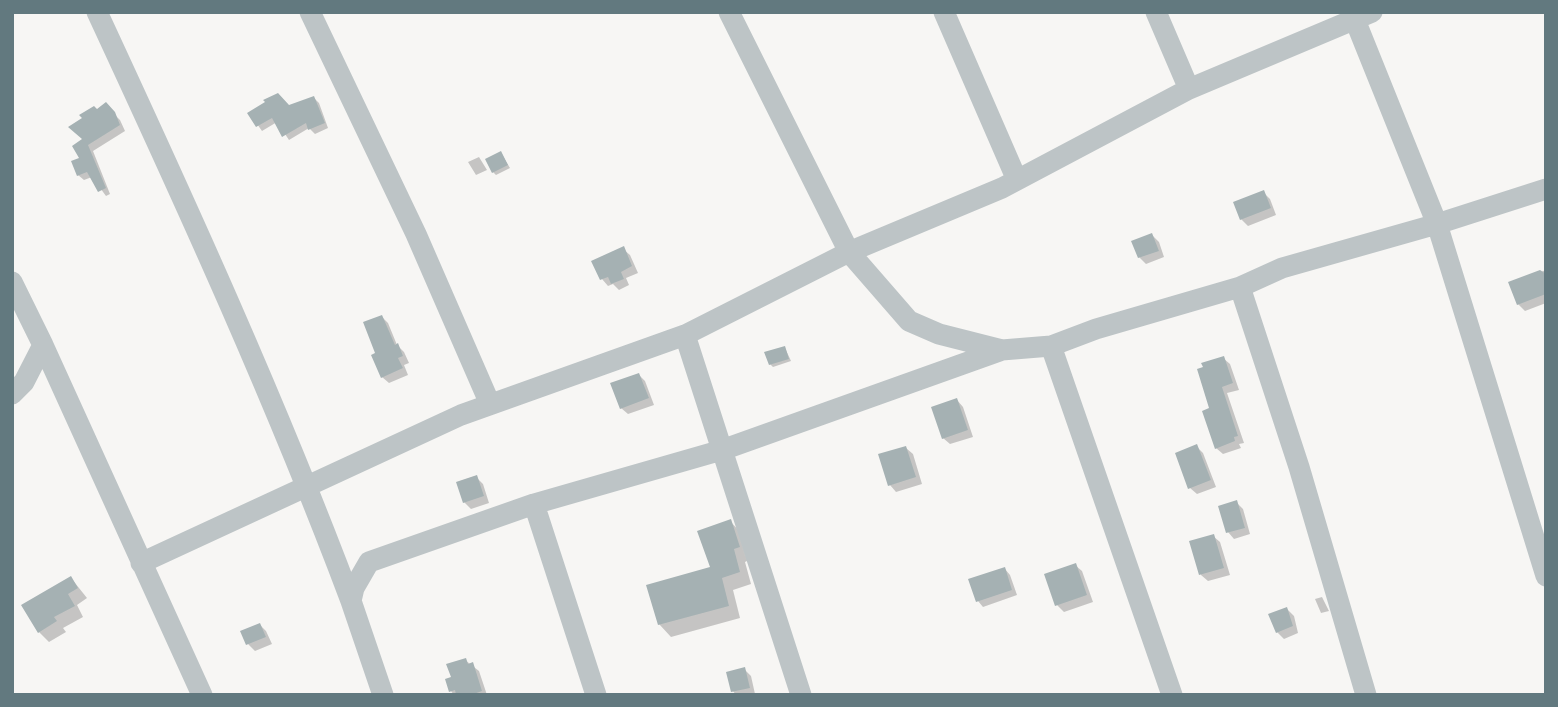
<!DOCTYPE html>
<html>
<head>
<meta charset="utf-8">
<style>
  body { margin:0 }
  #map { position:relative; width:1558px; height:707px; overflow:hidden; background:#f7f6f4; font-family:"IBM Plex Sans",sans-serif }
  canvas { display:block }
  .frame { position:absolute; inset:0; border:14px solid #62797f; pointer-events:none }
</style>
</head>
<body>
<div id="map">
<canvas width="1558" height="707"></canvas>
<div class="frame"></div>
</div>
<script>
const c = document.querySelector('canvas').getContext('2d');
c.lineJoin = 'round';
function paint(path, color) { c.fillStyle = color; c.fill(path, 'evenodd'); }
function strokePath(path, color, width, dash) { c.strokeStyle = color; c.lineWidth = width; c.lineCap = dash ? 'butt' : 'round'; c.setLineDash(dash || []); c.stroke(path); }
const shadow = new Path2D(`
  M 314,98 L 319,103 L 328,128 L 315,134 L 309,128 L 289,140 L 277,122 L 262,131 L 250,114 L 289,107 Z
  M 105,105 L 120,120 L 125,131 L 93,151 L 110,194 L 106,196 L 92,177 L 84,180 L 78,175 L 85,140 L 97,111 Z
  M 501,153 L 510,168 L 496,175 L 493,172 Z
  M 479,157 L 487,170 L 476,175 L 468,162 Z
  M 1263,192 L 1270,199 L 1276,215 L 1248,226 L 1241,219 Z
  M 1152,235 L 1159,242 L 1164,257 L 1146,264 L 1139,257 Z
  M 623,249 L 630,255 L 638,273 L 626,278 L 629,285 L 619,290 L 613,284 L 608,286 L 602,279 Z
  M 1546,270 L 1546,303 L 1525,311 L 1518,304 L 1510,283 Z
  M 382,317 L 388,323 L 397,345 L 404,352 L 409,363 L 404,365 L 408,375 L 389,383 L 382,377 Z
  M 785,348 L 791,361 L 773,367 L 770,364 Z
  M 1223,358 L 1230,364 L 1239,390 L 1227,393 L 1244,443 L 1239,444 L 1241,448 L 1223,454 L 1216,448 L 1205,368 Z
  M 639,375 L 645,381 L 654,405 L 628,414 L 621,408 Z
  M 957,400 L 963,407 L 973,437 L 950,444 L 943,438 Z
  M 1196,446 L 1203,453 L 1216,487 L 1197,494 L 1190,488 Z
  M 906,448 L 913,454 L 922,484 L 896,492 L 890,485 Z
  M 476,477 L 483,484 L 489,503 L 471,509 L 464,502 Z
  M 1236,502 L 1243,509 L 1250,534 L 1234,539 L 1228,532 Z
  M 730,521 L 742,534 L 751,559 L 745,562 L 751,584 L 733,590 L 740,618 L 671,637 L 659,624 L 713,568 Z
  M 1213,536 L 1220,542 L 1230,575 L 1208,581 L 1201,575 L 1191,543 Z
  M 1075,565 L 1082,571 L 1093,602 L 1064,612 L 1057,605 Z
  M 1005,569 L 1010,575 L 1017,595 L 983,607 L 978,601 Z
  M 71,578 L 87,598 L 77,605 L 83,617 L 63,628 L 66,632 L 49,642 L 39,632 Z
  M 1322,597 L 1329,611 L 1321,613 L 1315,599 Z
  M 1287,609 L 1294,616 L 1298,633 L 1284,639 L 1277,632 Z
  M 260,625 L 266,631 L 272,644 L 255,651 L 248,644 Z
  M 465,660 L 479,671 L 487,695 L 454,695 L 451,691 L 453,679 Z
  M 744,669 L 751,676 L 755,694 L 736,695 L 733,691 Z`);
const building = new Path2D(`
  M 278,93 L 289,105 L 314,96 L 325,123 L 308,130 L 306,123 L 282,137 L 272,118 L 256,127 L 247,113 L 265,102 L 263,100 Z
  M 106,102 L 115,112 L 120,125 L 88,145 L 106,188 L 98,192 L 87,172 L 77,176 L 71,161 L 79,158 L 72,146 L 82,139 L 68,127 L 82,118 L 79,115 L 94,106 L 97,109 Z
  M 501,151 L 508,165 L 492,173 L 485,159 Z
  M 1264,190 L 1271,208 L 1240,220 L 1233,202 Z
  M 1152,233 L 1159,251 L 1138,258 L 1131,241 Z
  M 624,246 L 632,266 L 621,272 L 624,279 L 611,284 L 608,277 L 600,280 L 591,261 Z
  M 1540,270 L 1546,274 L 1546,294 L 1517,305 L 1508,282 Z
  M 382,315 L 395,345 L 398,343 L 403,356 L 398,358 L 403,368 L 381,378 L 371,355 L 375,353 L 363,322 Z
  M 785,346 L 789,359 L 769,365 L 764,352 Z
  M 1224,356 L 1233,383 L 1222,387 L 1238,436 L 1234,437 L 1235,441 L 1215,449 L 1202,411 L 1209,408 L 1197,369 L 1203,367 L 1201,363 Z
  M 639,373 L 649,398 L 620,409 L 610,383 Z
  M 957,398 L 968,430 L 942,439 L 931,407 Z
  M 1197,444 L 1211,480 L 1188,489 L 1175,453 Z
  M 906,446 L 916,477 L 888,486 L 878,454 Z
  M 477,475 L 484,496 L 463,503 L 456,482 Z
  M 1237,500 L 1245,528 L 1226,533 L 1218,506 Z
  M 731,519 L 740,547 L 734,549 L 740,572 L 722,578 L 729,606 L 658,625 L 646,585 L 710,567 L 697,531 Z
  M 1214,534 L 1224,568 L 1199,575 L 1189,541 Z
  M 1076,563 L 1087,595 L 1055,606 L 1044,574 Z
  M 1005,567 L 1012,590 L 976,602 L 968,579 Z
  M 71,576 L 78,588 L 68,594 L 75,606 L 54,617 L 57,621 L 38,633 L 21,605 Z
  M 1287,607 L 1293,626 L 1276,633 L 1268,614 Z
  M 260,623 L 266,637 L 246,645 L 240,631 Z
  M 466,658 L 468,664 L 473,662 L 482,691 L 471,695 L 456,695 L 455,690 L 449,692 L 445,679 L 451,677 L 446,664 Z
  M 745,667 L 750,688 L 731,692 L 726,672 Z`);
const minor = new Path2D(`
  M 97,12 C 187,206 276,401 351,601
  M 310,12 L 416,234 L 490,404
  M 729,12 L 849,252 L 909,321 L 939,334 L 1002,350 L 1051,346 L 1096,329 L 1240,287 L 1299,467 L 1366,695
  M 944,12 L 1017,180
  M 1156,12 L 1189,89
  M 1355,20 L 1437,224 L 1546,576
  M 12,282 L 43,345 L 202,695
  M 1240,287 L 1282,268 L 1437,224 L 1546,189
  M 685,335 L 801,695
  M 1051,346 L 1172,695
  M 12,394 L 24,382 L 43,345
  M 534,504 L 596,695
  M 141,563 L 461,415 L 685,335 L 849,252 L 1002,188 L 1189,89 L 1372,12
  M 383,695 L 351,601 L 354,588 L 369,562 L 534,504 L 722,450 L 1002,350`);
paint(shadow, '#0003');
paint(building, '#a5b1b3');
strokePath(minor, '#bdc4c6', 21);
</script>
</body>
</html>
